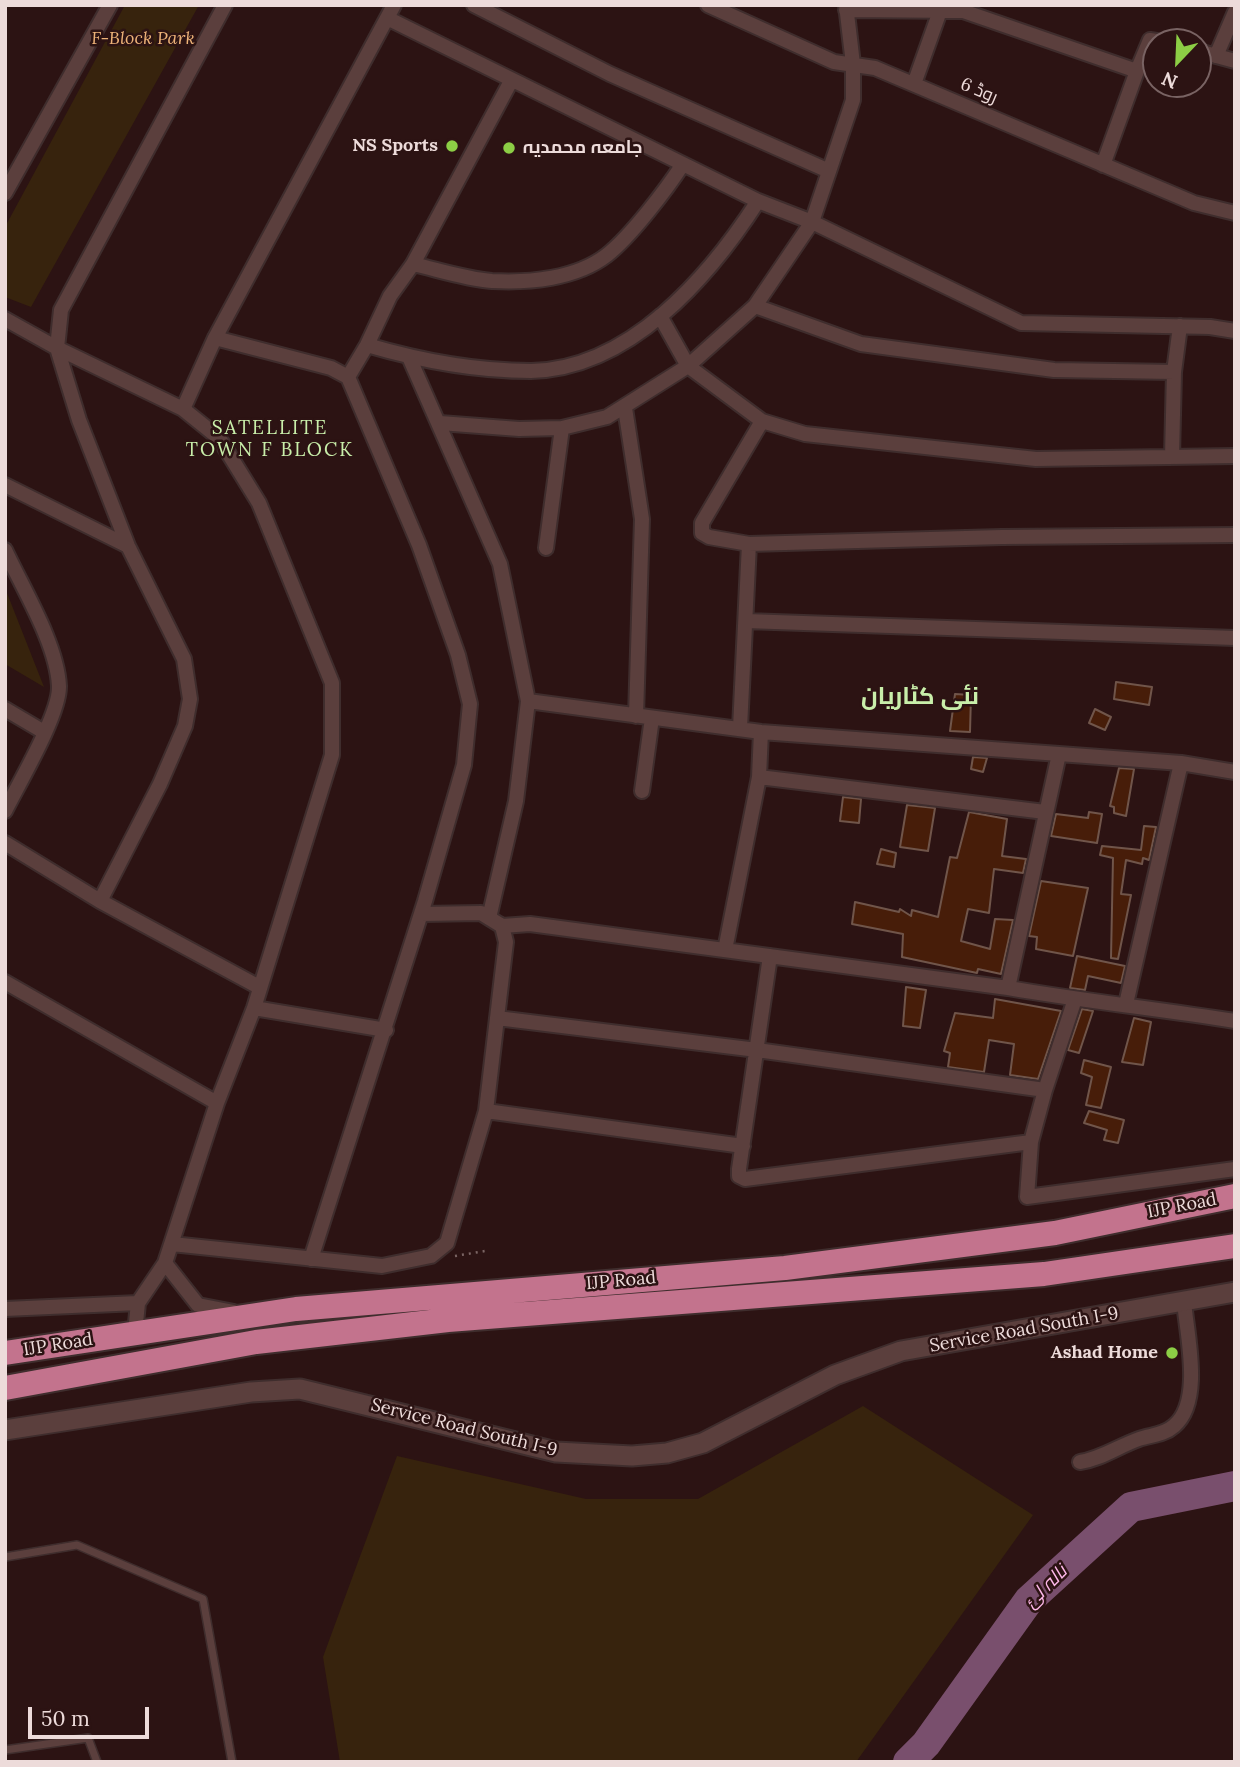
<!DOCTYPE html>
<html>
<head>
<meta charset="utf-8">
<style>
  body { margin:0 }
  #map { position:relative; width:1240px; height:1767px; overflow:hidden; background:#2c1313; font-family:Lora,serif }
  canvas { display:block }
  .frame { position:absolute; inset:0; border:7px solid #eddbda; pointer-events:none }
  .north { position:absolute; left:1142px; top:28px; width:70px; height:70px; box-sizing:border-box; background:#2c1313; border:2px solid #796363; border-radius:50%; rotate:203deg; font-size:19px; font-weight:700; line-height:28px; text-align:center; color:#eddbda }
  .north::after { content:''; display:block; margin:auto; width:24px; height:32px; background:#8cce45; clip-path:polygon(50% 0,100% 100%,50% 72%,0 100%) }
  .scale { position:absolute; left:28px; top:1707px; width:121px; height:32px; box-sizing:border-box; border:4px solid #eddbda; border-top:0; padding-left:9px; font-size:21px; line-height:24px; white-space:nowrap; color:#eddbda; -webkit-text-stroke:5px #2c1313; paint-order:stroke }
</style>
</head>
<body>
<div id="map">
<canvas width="1240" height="1767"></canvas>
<div class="frame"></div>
<div class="north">N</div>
<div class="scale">50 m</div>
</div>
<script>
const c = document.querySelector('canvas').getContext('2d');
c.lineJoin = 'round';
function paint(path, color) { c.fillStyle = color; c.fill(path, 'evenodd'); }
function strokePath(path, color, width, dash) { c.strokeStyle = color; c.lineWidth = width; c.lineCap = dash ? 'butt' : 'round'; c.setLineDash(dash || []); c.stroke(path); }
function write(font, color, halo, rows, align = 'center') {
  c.font = font + ' Lora,Cairo,serif'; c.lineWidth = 5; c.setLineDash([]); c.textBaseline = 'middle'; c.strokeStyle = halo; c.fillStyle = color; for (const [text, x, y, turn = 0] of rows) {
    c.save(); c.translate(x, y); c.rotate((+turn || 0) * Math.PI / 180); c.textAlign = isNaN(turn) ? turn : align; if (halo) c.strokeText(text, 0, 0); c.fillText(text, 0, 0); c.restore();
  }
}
const green = new Path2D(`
  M 125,5 L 199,5 L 31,307 L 5,297 L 5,227 Z
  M 5,588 L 44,687 L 5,664 Z
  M 863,1406 L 1033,1515 L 856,1762 L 340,1762 L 323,1657 L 397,1456 L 586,1499 L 698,1499 Z`);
const river = new Path2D(`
  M 908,1762 L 926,1744 L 1029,1600 L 1131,1507 L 1235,1486`);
const building = new Path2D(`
  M 1116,682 L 1152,687 L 1149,705 L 1114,699 Z
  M 955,694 L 971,695 L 970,732 L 950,731 Z
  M 1095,709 L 1111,717 L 1105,730 L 1089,723 Z
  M 973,757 L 987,758 L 983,772 L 971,769 Z
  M 1119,768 L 1134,769 L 1126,816 L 1114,813 L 1114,807 L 1110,806 Z
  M 843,797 L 861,799 L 859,823 L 840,821 Z
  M 907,805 L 935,808 L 928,851 L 900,847 Z
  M 969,812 L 1007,819 L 1002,856 L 1026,859 L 1023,873 L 994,869 L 989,913 L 968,909 L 961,941 L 990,949 L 995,919 L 1013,920 L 1001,974 L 978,969 L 977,973 L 902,957 L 903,934 L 852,924 L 855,902 L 899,912 L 900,909 L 911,916 L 912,910 L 938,917 L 950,857 L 957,858 Z
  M 1089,812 L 1102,814 L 1097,843 L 1051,836 L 1056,814 L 1088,818 Z
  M 1144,826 L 1156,827 L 1149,860 L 1143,858 L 1142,864 L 1126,860 L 1121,894 L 1131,895 L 1118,959 L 1111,958 L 1113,858 L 1100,855 L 1102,846 L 1141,850 Z
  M 881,849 L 896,853 L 894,867 L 877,864 Z
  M 1041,881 L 1088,888 L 1073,956 L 1036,949 L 1037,937 L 1029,936 Z
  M 1077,956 L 1125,966 L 1121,983 L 1088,976 L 1085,990 L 1070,988 Z
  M 906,987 L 926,990 L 920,1028 L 903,1026 Z
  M 995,999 L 1061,1011 L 1038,1079 L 1010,1075 L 1014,1044 L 989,1040 L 984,1072 L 948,1067 L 950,1053 L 944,1051 L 955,1013 L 993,1018 Z
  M 1082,1009 L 1093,1011 L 1079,1053 L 1068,1050 Z
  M 1134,1018 L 1151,1022 L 1143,1065 L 1122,1062 Z
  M 1084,1060 L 1111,1067 L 1101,1108 L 1086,1105 L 1092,1077 L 1081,1073 Z
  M 1089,1111 L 1124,1120 L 1118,1143 L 1104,1140 L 1107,1130 L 1084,1123 Z`);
const path = new Path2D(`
  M 455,1256 L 485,1251`);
const lane = new Path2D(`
  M 5,1557 L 77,1545 L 203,1599 L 232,1762
  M 5,1750 L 88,1738 L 97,1762`);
const street = new Path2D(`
  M 474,5 L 610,74 L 829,171
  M 708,5 L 834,62 L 875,68 L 1194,203 L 1235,213
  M 846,10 L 963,11 L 1137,71 L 1150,40 L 1163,42
  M 387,18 L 758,201 L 812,222 L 1021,323 L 1210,327 L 1235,331
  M 1198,51 L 1235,61
  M 1216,56 L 1235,12
  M 914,84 L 940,11
  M 1103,165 L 1137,71
  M 5,193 L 110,5
  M 413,264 C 439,270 466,279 492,281 C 529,283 576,279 607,255 C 631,236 666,190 683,164
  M 755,306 L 861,344 L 1054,370 L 1174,372
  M 660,316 L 688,366 L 762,421 L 805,434 L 1036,459 L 1235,456
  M 5,319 L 57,348 L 183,409 L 219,438 L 259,503 L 332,683 L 332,755 L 254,1008 L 217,1103 L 165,1263 L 138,1303 L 135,1333
  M 215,338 L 331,368 L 348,377 L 419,545 L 458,655 L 470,704 L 464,765 L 425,901 L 311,1259
  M 367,345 C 418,360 478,371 531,371 C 630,369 709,277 758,201
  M 409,357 L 500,564 L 528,701 L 761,732 L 1181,763 L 1235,772
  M 348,377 L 367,345 L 390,296 L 413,264 L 511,81
  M 625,408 L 642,519 L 636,716
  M 183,409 L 215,338 L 394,5
  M 762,421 L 702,523 L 702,533 L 709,537 L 749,544 L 1002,537 L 1235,535
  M 440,423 L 519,429 L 562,428 L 607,417 L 688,366 L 755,306 L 812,222 L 853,100 L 853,64 L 846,5
  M 1172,457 L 1174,372 L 1180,326
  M 5,485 L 128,546
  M 546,548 L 562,428
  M 5,550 C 23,589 57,644 59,686 C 60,714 19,783 5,811
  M 746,621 L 1235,638
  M 5,709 L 44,732
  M 740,728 L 749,544
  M 759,777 L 1045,812
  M 642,791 L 652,718
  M 5,843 L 100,901 L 259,987
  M 100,901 L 160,784 L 185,726 L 190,699 L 184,659 L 128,546 L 79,420 L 57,348 L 61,310 L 225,5
  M 489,918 L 516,801 L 528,701
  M 502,926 L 530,924 L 1008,988 C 1084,1001 1159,1009 1235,1021
  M 725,950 L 759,777 L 761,732
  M 5,982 L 217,1103
  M 1008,988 L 1059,754
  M 1126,1004 L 1181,763
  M 254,1008 L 386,1030
  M 497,1018 L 757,1050 L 1045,1090 L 1031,1142 L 745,1179 L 739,1176 L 739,1169 L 770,956
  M 1045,1090 L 1075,999
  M 486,1111 L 743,1146
  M 1031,1142 L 1027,1197 L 1235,1169
  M 172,1244 L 382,1266 L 431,1256 L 447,1243 L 486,1111 L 506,942 L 502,926 L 481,913 L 421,914
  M 165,1263 L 198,1305 L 234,1312
  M 5,1309 L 138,1303
  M 1080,1462 C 1101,1459 1119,1446 1139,1439 C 1151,1435 1164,1435 1174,1426 C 1203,1402 1187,1335 1184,1302`);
const secondary = new Path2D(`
  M 5,1430 L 251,1392 L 300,1389 L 556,1452 L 632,1456 L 667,1453 L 703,1443 L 835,1375 L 901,1351 L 1235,1292`);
const highway = new Path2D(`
  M 5,1353 L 296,1309 L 785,1268 L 1055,1233 L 1235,1196
  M 5,1388 L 256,1342 L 448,1320 L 1044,1274 L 1235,1246`);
const markers = [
  [452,146,7,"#8cce45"],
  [509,148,7,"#8cce45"],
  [1172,1353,7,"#8cce45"]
];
const parkNames = [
  ["F-Block Park",143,39]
];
const streetNames = [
  ["روڈ 6",979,91,23],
  ["IJP Road",1182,1206,-11],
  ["IJP Road",621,1281,-5],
  ["Service Road South I-9",1024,1330,-10],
  ["IJP Road",58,1345,-9],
  ["Service Road South I-9",464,1428,14]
];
const poiNames = [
  ["NS Sports",438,146],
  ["جامعہ محمدیہ",523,148,"left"],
  ["Ashad Home",1158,1353]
];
const neighbourhoodNames = [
  ["SATELLITE",270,429],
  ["TOWN F BLOCK",270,451]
];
const waterNames = [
  ["نالہ لئ",1046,1587,-45]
];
const districtNames = [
  ["نئی کٹاریان",920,697]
];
paint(green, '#37230d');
strokePath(river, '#794f6d', 30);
paint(building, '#471d09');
strokePath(building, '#70554a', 2);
strokePath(lane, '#3f2d2d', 10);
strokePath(street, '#3f2d2d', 18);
strokePath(secondary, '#3f2d2d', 23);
strokePath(highway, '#3f2d2d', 28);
strokePath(path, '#7b6564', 2.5, [2, 5]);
strokePath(lane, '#5b3f3d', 7);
strokePath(street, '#5b3f3d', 14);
strokePath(secondary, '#5b3f3d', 19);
strokePath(highway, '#c3738d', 24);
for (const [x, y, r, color] of markers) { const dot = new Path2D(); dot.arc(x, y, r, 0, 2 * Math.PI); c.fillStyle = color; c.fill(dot); strokePath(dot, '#2c1313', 2.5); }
write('italic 18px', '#edb278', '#2c1313', parkNames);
write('18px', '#eddbda', '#2c1313', streetNames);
write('bold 18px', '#eddbda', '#2c1313', poiNames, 'right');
c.letterSpacing = '2px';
write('19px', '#c9efaa', '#2c1313', neighbourhoodNames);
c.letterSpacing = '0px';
write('italic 19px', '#fdb8e9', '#2c1313', waterNames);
write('bold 24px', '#c9efaa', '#2c1313', districtNames);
</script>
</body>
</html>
